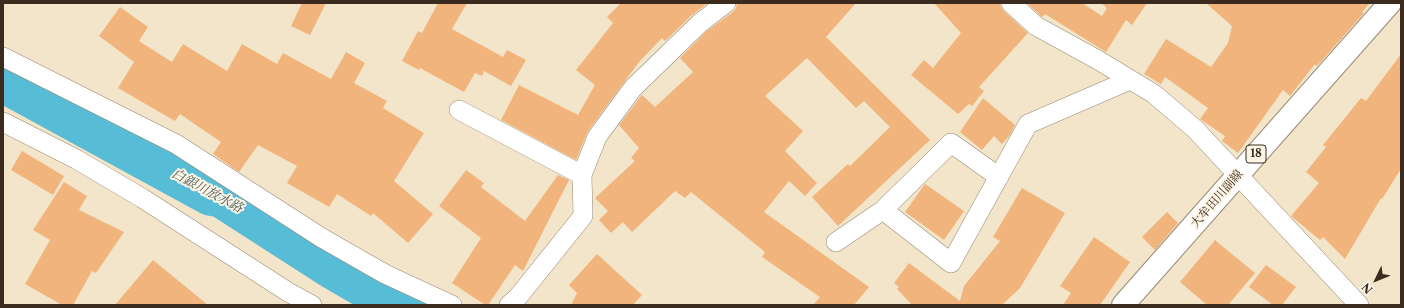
<!DOCTYPE html>
<html>
<head>
<meta charset="utf-8">
<style>
  body { margin:0 }
  #map { position:relative; width:1404px; height:308px; overflow:hidden; background:#f3e5c9; font-family:"Libre Caslon Text",serif }
  canvas { display:block }
  .frame { position:absolute; inset:0; border:4px solid #3b2a1e; pointer-events:none }
  .north { position:absolute; left:1356px; top:260px; width:40px; height:40px; -webkit-text-stroke:3px #fcf5e5; paint-order:stroke; rotate:227deg; font-size:11px; font-weight:700; line-height:16px; text-align:center; color:#3b2a1e }
  .north::after { content:''; display:block; margin:auto; width:14px; height:18px; background:#3b2a1e; clip-path:polygon(50% 0,100% 100%,50% 72%,0 100%) }
</style>
</head>
<body>
<div id="map">
<canvas width="1404" height="308"></canvas>
<div class="frame"></div>
<div class="north">N</div>
</div>
<script>
const c = document.querySelector('canvas').getContext('2d');
c.lineJoin = 'round';
function strokePath(path, color, width, dash) { c.strokeStyle = color; c.lineWidth = width; c.lineCap = dash ? 'butt' : 'round'; c.setLineDash(dash || []); c.stroke(path); }
function paint(path, color) { c.fillStyle = color; c.fill(path, 'evenodd'); }
function write(font, color, halo, rows, align = 'center') {
  c.font = font + ' "Libre Caslon Text","Noto Serif JP",serif'; c.lineWidth = 4; c.setLineDash([]); c.textBaseline = 'middle'; c.strokeStyle = halo; c.fillStyle = color; for (const [text, x, y, turn = 0] of rows) {
    c.save(); c.translate(x, y); c.rotate((+turn || 0) * Math.PI / 180); c.textAlign = isNaN(turn) ? turn : align; if (halo) c.strokeText(text, 0, 0); c.fillText(text, 0, 0); c.restore();
  }
}
const river = new Path2D(`
  M 3,81 L 210,194 L 221,196 L 333,268 L 364,286 L 408,305`);
const building = new Path2D(`
  M 302,3 L 326,3 L 310,35 L 291,26 Z
  M 438,3 L 467,3 L 452,29 L 503,57 L 507,50 L 526,60 L 511,86 L 484,71 L 482,76 L 475,73 L 464,92 L 420,68 L 419,70 L 402,61 L 418,31 L 422,33 Z
  M 621,3 L 708,3 L 692,15 L 665,41 L 662,38 L 639,62 L 588,131 L 576,160 L 501,120 L 519,85 L 578,115 L 595,85 L 576,70 L 613,23 L 607,17 Z
  M 737,3 L 856,3 L 826,37 L 930,140 L 838,226 L 812,197 L 848,164 L 850,166 L 890,127 L 864,101 L 856,108 L 807,58 L 765,96 L 803,131 L 785,151 L 817,183 L 805,196 L 789,181 L 764,212 L 869,287 L 854,305 L 813,305 L 820,297 L 762,257 L 765,252 L 691,192 L 685,198 L 675,191 L 632,232 L 623,222 L 611,233 L 599,220 L 608,211 L 595,198 L 635,161 L 631,158 L 639,148 L 619,125 L 642,95 L 655,107 L 693,72 L 680,58 L 707,31 L 733,12 L 736,8 Z
  M 934,3 L 1000,3 L 1001,7 L 1004,11 L 1028,33 L 979,87 L 984,91 L 972,106 L 969,104 L 958,114 L 911,75 L 924,60 L 933,68 L 961,33 Z
  M 1027,3 L 1082,3 L 1102,16 L 1107,8 L 1101,3 L 1147,3 L 1132,25 L 1126,20 L 1106,52 L 1045,14 L 1042,17 Z
  M 1206,3 L 1370,3 L 1362,12 L 1364,13 L 1317,66 L 1315,64 L 1290,96 L 1283,90 L 1238,153 L 1222,141 L 1225,136 L 1200,119 L 1208,108 L 1165,77 L 1161,84 L 1144,74 L 1166,39 L 1211,67 L 1228,43 L 1232,26 Z
  M 120,7 L 148,27 L 139,41 L 172,62 L 183,44 L 227,71 L 242,44 L 277,64 L 283,53 L 331,79 L 346,52 L 365,63 L 354,83 L 387,101 L 383,108 L 424,133 L 394,181 L 433,214 L 408,243 L 373,213 L 371,216 L 337,194 L 329,207 L 287,183 L 297,166 L 258,145 L 239,172 L 213,154 L 221,142 L 180,114 L 175,121 L 118,88 L 134,62 L 99,36 Z
  M 1401,54 L 1401,169 L 1382,199 L 1381,198 L 1345,259 L 1323,237 L 1320,240 L 1291,216 L 1319,183 L 1306,172 L 1326,147 L 1323,145 L 1361,98 L 1366,101 Z
  M 983,98 L 1015,125 L 1010,135 L 1002,144 L 994,136 L 982,150 L 960,132 Z
  M 22,151 L 64,176 L 53,195 L 11,170 Z
  M 466,170 L 484,183 L 481,187 L 525,221 L 558,175 L 569,180 L 523,271 L 515,265 L 488,305 L 485,305 L 452,283 L 481,238 L 439,206 Z
  M 64,182 L 87,196 L 79,210 L 124,232 L 96,273 L 92,271 L 73,305 L 62,305 L 25,284 L 50,240 L 33,230 Z
  M 925,184 L 964,211 L 944,240 L 905,212 Z
  M 1022,188 L 1065,213 L 1020,288 L 1002,305 L 912,305 L 897,289 L 899,287 L 894,283 L 909,263 L 960,301 L 964,286 L 1000,241 L 993,237 Z
  M 1167,212 L 1178,223 L 1155,250 L 1142,237 Z
  M 1094,237 L 1130,262 L 1100,305 L 1063,305 L 1071,293 L 1060,286 Z
  M 1216,239 L 1216,241 L 1255,273 L 1228,305 L 1207,305 L 1180,282 Z
  M 597,254 L 642,295 L 633,305 L 571,305 L 577,293 L 569,285 Z
  M 153,260 L 208,305 L 115,305 Z
  M 1266,265 L 1296,287 L 1282,305 L 1273,305 L 1249,287 Z`);
const street = new Path2D(`
  M 1011,3 L 1036,26 L 1098,60 L 1154,94 L 1195,129 L 1359,305
  M 3,57 L 176,144 L 322,238 L 385,274 L 452,305
  M 459,110 L 582,175
  M 3,122 L 76,159 L 142,198 L 288,292 L 312,305
  M 883,210 L 951,263 L 1028,124 L 1130,80
  M 836,242 L 883,210 L 951,143 L 999,177
  M 509,305 L 518,297 L 583,216 L 582,175 L 597,137 L 633,88 L 700,23 L 726,3`);
const primary = new Path2D(`
  M 1123,305 L 1390,3`);
const shields = [
  [1256,154,20]
];
const shieldNames = [
  ["18",1256,154]
];
const streetNames = [
  ["大牟田川副線",1217,199,-49]
];
const waterNames = [
  ["白銀川放水路",207,191,28]
];
strokePath(river, '#57bcd5', 43);
paint(building, '#f0b47c');
strokePath(street, '#978874', 20);
strokePath(primary, '#978874', 24);
strokePath(street, '#fff', 19);
strokePath(primary, '#fff', 22);
for (const [x, y, w] of shields) { const box = new Path2D(); box.roundRect(x - w / 2, y - 9, w, 18, 3); c.fillStyle = '#fcf5e5'; c.fill(box); strokePath(box, '#3b2a1e', 1); }
write('bold 11px', '#3b2a1e', null, shieldNames);
write('12px', '#3b2a1e', '#fcf5e5', streetNames);
write('italic 13px', '#435655', '#fcf5e5', waterNames);
</script>
</body>
</html>
